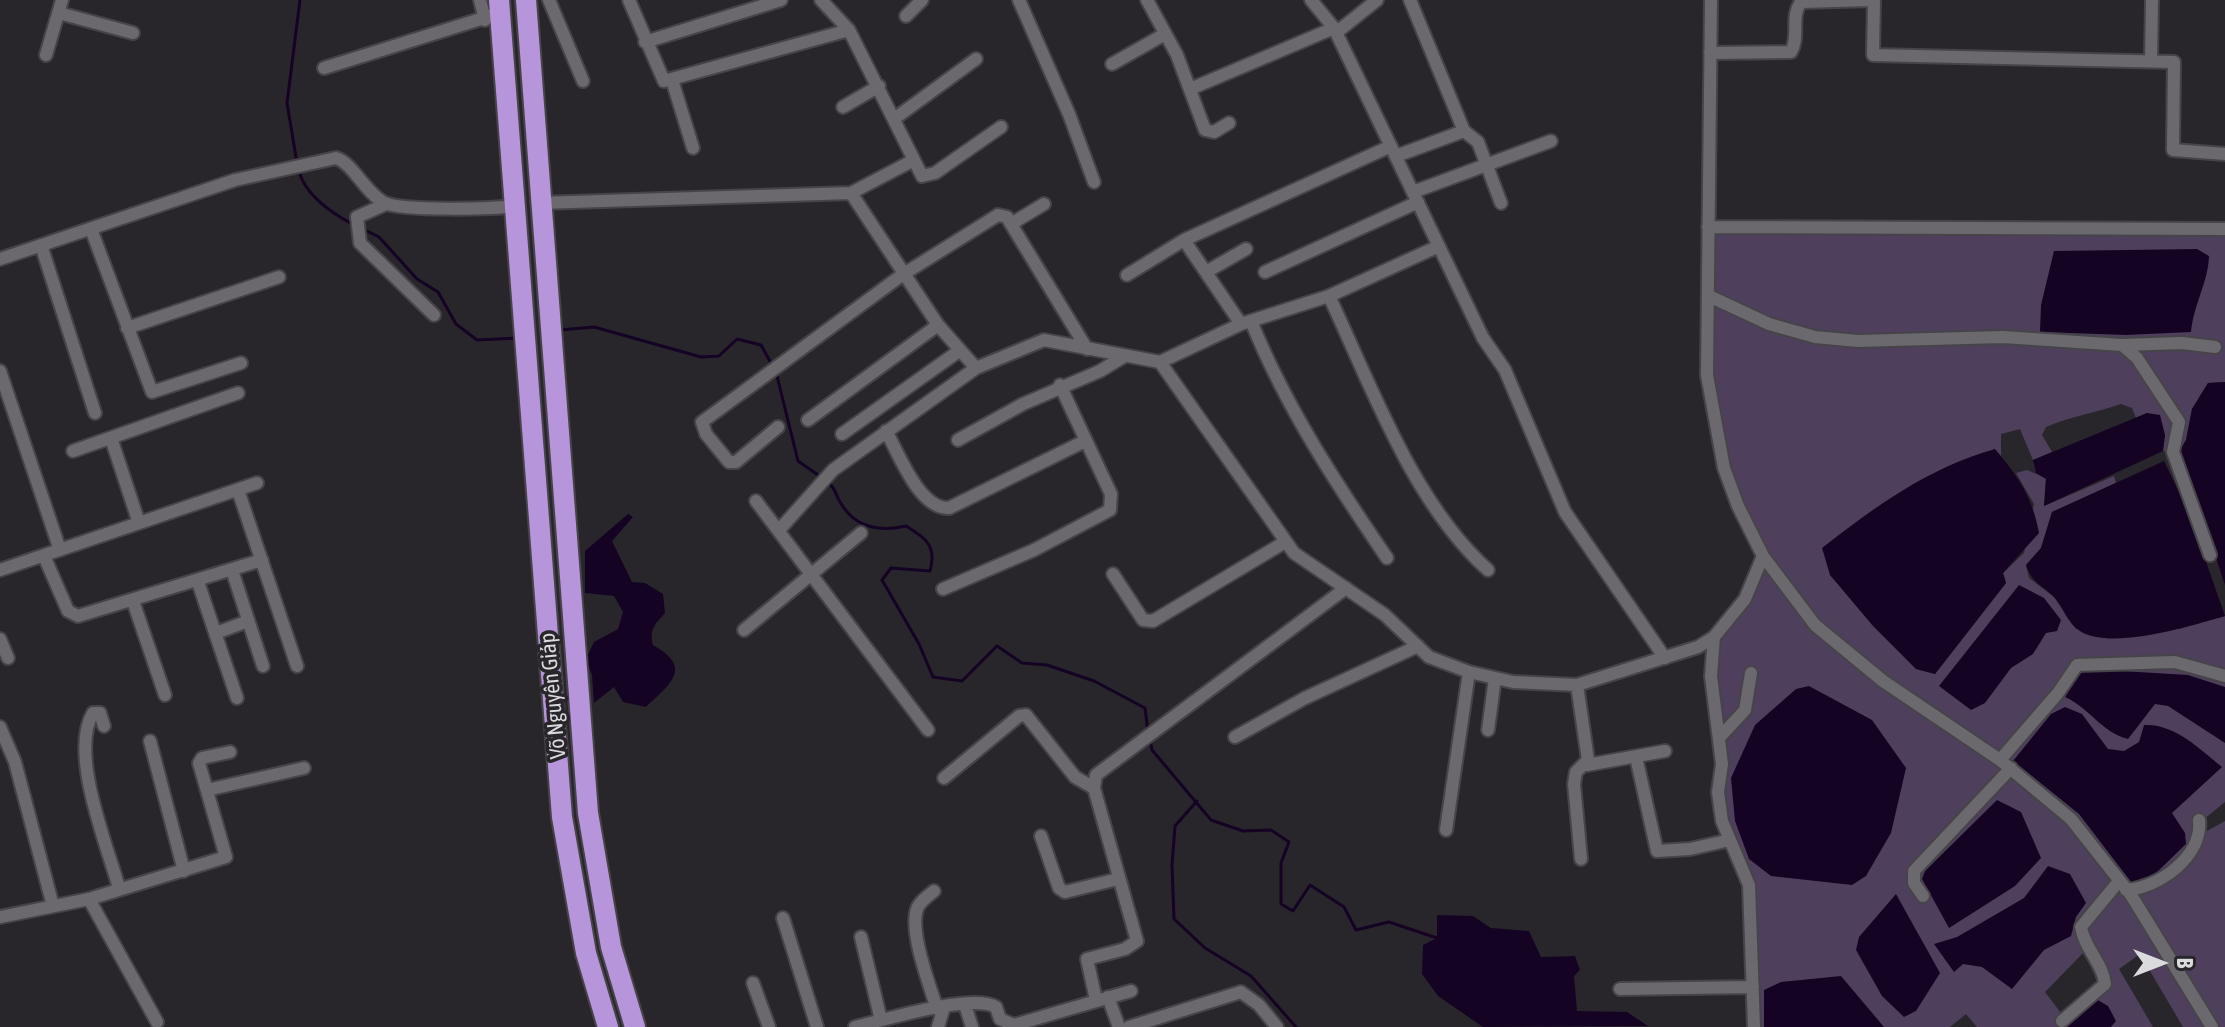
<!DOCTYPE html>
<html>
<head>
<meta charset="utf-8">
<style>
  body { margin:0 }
  #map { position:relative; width:2225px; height:1027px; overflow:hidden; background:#29262b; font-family:"Asap Condensed",sans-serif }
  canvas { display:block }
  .north { position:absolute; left:2121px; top:923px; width:80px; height:80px; -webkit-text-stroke:6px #29262b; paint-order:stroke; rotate:90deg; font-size:22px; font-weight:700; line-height:32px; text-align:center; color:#dbdadd }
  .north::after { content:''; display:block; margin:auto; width:28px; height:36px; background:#dbdadd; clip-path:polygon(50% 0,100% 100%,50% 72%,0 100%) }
</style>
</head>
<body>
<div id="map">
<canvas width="2225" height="1027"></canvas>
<div class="north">B</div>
</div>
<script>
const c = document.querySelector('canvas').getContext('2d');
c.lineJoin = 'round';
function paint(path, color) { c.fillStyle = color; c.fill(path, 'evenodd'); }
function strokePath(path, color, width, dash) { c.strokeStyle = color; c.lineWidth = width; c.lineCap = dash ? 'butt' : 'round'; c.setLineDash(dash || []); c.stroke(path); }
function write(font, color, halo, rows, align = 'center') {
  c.font = font + ' "Asap Condensed",sans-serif'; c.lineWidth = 7; c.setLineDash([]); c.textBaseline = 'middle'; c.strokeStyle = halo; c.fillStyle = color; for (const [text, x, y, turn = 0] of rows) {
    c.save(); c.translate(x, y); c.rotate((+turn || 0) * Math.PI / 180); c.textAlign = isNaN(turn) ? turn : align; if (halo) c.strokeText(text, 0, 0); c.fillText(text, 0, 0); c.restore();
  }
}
const green = new Path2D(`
  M 1711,231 L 2225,232 L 2225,382 L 2208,383 L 2192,409 L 2186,440 L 2180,450 L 2163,451 L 2165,435 L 2147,413 L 2136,418 L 2132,408 L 2121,404 C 2096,413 2071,416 2046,427 L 2042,435 L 2052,452 L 2033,460 L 2020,429 L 2001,434 L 2001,457 L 1994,449 L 1830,575 L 1916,669 L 1935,674 L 2006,583 L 2003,573 L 2024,553 L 2034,504 L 2016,473 L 2027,470 L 2046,478 L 2044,506 L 2114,476 L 2116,483 L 2052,512 L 2041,548 L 2026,565 L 2029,578 L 2054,597 L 2076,629 L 2179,629 L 2225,616 L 2225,672 L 2177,659 L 2075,662 L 2055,692 L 2000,755 C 1940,710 1872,676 1818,623 C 1807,612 1798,597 1789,584 C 1703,470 1711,366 1711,231 Z
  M 1764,563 L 1813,628 L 1881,684 L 1958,733 L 2011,773 L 2068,821 L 2115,881 L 2077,926 L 2086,950 L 2045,992 L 2067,1021 C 2144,975 2092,978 2084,928 L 2119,886 L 2169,960 L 2208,1027 L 2183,1027 L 2140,954 L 2119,969 L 2153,1027 L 1977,1027 L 1966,1014 L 1950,1027 L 1758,1027 L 1753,884 L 1726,820 L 1722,792 L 1726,765 L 1715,676 L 1718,639 L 1748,601 Z
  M 2176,666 L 2225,680 L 2225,802 L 2203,820 L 2205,832 L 2225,821 L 2225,1027 L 2216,1027 L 2074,817 L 2006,759 L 2078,668 Z`);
const water = new Path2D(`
  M 2197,249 L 2209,256 C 2208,283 2194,303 2191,332 L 2126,335 L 2040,332 L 2041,305 L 2054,251 Z
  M 2225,382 L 2225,585 L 2180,450 L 2186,440 L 2192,409 L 2208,383 Z
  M 2147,413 L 2160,415 L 2165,435 L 2163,451 L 2044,506 L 2046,479 L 2036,473 L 2033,460 Z
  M 1995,449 C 2018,476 2033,498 2039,533 L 2003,573 L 2006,583 L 1935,674 L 1916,669 L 1873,626 L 1830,575 L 1822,548 C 1876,506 1928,468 1995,449 Z
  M 2164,461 L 2189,513 L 2225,616 C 2190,626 2111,651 2080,631 C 2068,624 2063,607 2054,597 C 2042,585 2031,582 2026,565 L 2041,548 L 2052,512 Z
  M 628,514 L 633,517 L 612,541 L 632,582 L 645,583 L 663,594 L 665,613 C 655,624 649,629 653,645 C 694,668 670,684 646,707 L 623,702 L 614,687 L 594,703 L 592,675 L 586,659 L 594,642 L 618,629 L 623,612 L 614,596 L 585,593 L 585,551 Z
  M 2019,585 L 2044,598 L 2061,620 L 2057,631 L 2046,633 L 2033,654 L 2011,668 L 1985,703 L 1971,710 L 1939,686 Z
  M 2088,669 L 2188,675 L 2225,687 L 2225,743 L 2168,706 L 2155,704 L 2128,739 C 2101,732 2091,709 2065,697 L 2073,678 Z
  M 1809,686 L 1872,720 L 1906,768 L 1891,833 L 1866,876 L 1852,885 L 1771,876 L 1749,859 L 1735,821 L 1731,778 L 1755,725 L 1796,689 Z
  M 2065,707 L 2082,714 L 2108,749 L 2124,751 L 2139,742 L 2144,725 C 2174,723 2200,749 2222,767 L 2172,813 L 2185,833 L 2186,844 L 2154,875 L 2131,882 L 2079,814 L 2013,761 L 2051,714 Z
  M 1997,800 L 2021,812 L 2041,858 L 2015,886 L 1949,928 L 1922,879 L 1925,871 Z
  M 2048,866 L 2070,874 L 2086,903 L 2076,917 L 2071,936 L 2044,950 L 2012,989 L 1982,967 L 1963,964 L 1954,972 L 1934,944 L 1957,937 L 2024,898 Z
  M 1896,894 L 1940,973 L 1916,1011 L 1904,1017 L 1882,996 L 1856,950 L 1859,937 Z
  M 1437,915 L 1473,916 L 1491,928 L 1529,931 L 1541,957 L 1575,956 L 1580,970 L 1574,976 L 1577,1011 L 1627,1012 L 1648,1026 L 1483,1027 L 1438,996 L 1422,974 L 1423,945 L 1437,938 Z
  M 1841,976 L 1884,1027 L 1764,1027 L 1764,990 L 1781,982 Z
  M 2096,999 L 2108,1006 L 2116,1021 L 2111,1027 L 2063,1027 Z`);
const stream = new Path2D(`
  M 297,163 L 287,103 L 300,0
  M 299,171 C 305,195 333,214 354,225
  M 361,228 L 379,237 L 417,279 L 438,292 L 456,324 L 477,340 L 517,338
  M 560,330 L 594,327 L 701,357 L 719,356 L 737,339 L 761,345 L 772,365
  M 776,372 L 798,461 L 821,477
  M 827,482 C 836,488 835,494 840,502 C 855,528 880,532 906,526 C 926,538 937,546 930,571 L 891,568 L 882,580 L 919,644 L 933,677 L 962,681 L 997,646 L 1022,663 L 1047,665 L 1094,681 L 1145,708 L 1148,732
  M 1150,740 L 1152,750 L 1211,820 L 1243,831 L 1271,830 L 1289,842 L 1281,863 L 1281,904 L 1293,911 L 1310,885 L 1344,907 L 1356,930 L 1389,922 L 1437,938
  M 1197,801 L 1175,826 L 1172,865 L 1174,919 L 1205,948 L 1251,976 L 1296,1027`);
const minor = new Path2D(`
  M 480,0 L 485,20
  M 549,0 L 583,81
  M 629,0 L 664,81 L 849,30
  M 821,0 L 849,30 L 922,176 L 935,173 L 1001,127
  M 1019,0 L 1069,114 L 1094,182
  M 1147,0 L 1177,55 L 1205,130 L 1214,132 L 1229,123
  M 1311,0 L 1334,28 L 1483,338 L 1505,370 L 1565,512 L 1665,658
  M 1410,0 L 1464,131 L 1478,142 L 1501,203
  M 1711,0 L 1707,375 L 1724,468 L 1738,506 L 1763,556 L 1815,625 L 1883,681 L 2000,760 L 2071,819 L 2131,895 L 2212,1027
  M 1874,0 L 1873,55 L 2174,62 L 2173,150 L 2225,154
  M 59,13 L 133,33
  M 906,16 L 922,0
  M 1337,32 L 1377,0
  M 645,42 L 781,0
  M 1710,53 L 1791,52 C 1800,37 1790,16 1801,2 L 1871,0
  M 46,55 L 62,0
  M 2151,60 L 2152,0
  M 1112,64 L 1165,34
  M 324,68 L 500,13
  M 672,80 L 693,148
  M 1190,89 L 1334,28
  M 843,107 L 879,86
  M 894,119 L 976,59
  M 1396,156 L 1464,131
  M 1413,192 L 1551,141
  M 851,193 L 912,161
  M 540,203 L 851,193 L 938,325 L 976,368 L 1044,340 L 1160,362 L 1241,324 L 1329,296 L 1439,246
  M 386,204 L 357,217 L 360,243 L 434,315
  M 1044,204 L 1011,224 L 1087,349
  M 1708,227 L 2225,229
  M 91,229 L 152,392 L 241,363
  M 1184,240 L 1241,324
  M 41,245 L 95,413
  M 0,259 L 235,180 L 336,158 C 353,163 365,193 385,203 C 402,211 492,209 514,206
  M 1206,272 L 1246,249
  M 1265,272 L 1418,202
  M 1127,275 L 1184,240 L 1391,146
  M 1329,296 C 1372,387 1413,503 1488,570
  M 1709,296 L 1769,324 L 1815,337 L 1858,341 L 2003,337 L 2122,345 L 2137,358 L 2179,422 L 2173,452 L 2210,555
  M 1251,321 C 1286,407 1335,482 1387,558
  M 127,328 L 279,277
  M 2122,345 L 2182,343 L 2215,347
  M 1160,362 L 1294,553 L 1385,615 L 1429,657 L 1469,672 L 1513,682 L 1577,685 L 1698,647 L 1714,637
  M 0,371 L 60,550
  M 808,420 L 938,325
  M 778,427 L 736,462 L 729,462 L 706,434 L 702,422 L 902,275 L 998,215 L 1007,217 L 1011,224
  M 886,431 C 899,454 919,509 949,508 L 1085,441
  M 842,434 L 959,351
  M 958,440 L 1023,404 L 1100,371 L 1123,357
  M 73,451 L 238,393
  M 238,490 L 297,666
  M 756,501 L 928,730
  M 139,523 L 257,483
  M 780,529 L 833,470 L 976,368
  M 44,556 L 68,611 L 78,616 L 262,560
  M 0,570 L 139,523 L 111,438
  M 232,570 L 263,666
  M 1113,574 L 1143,620 L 1153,621 L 1285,542
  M 198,582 L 237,698
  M 943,589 L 1034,550 L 1110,510 L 1111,494 L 1060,385
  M 133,601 L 165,695
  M 744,630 L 861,533
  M 216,633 L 248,621
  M 0,639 L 8,658
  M 1577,685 L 1588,760 L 1576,772 L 1574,784 L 1581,859
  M 104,726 L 100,713 L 93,713 C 69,753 107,845 119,888
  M 0,727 L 15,762 L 53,906
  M 1488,730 L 1495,678
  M 1235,737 L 1305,698 L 1418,646
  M 1720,737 L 1745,710 L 1751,673
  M 150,741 L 184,871
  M 1636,757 L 1657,851 L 1690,849 L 1730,840
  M 2000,760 L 2058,693 L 2077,665 L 2175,662 L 2225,676
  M 1587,765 L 1665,751
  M 944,778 L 1019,716 L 1026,715 L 1075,777 L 1094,788
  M 207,790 L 304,768
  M 1446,830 L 1469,672
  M 1041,836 L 1059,888 L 1065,892 L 1118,879
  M 2126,890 C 2159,888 2203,856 2199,820
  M 934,891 C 928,896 919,902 917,909 C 909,932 930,986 937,1009
  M 1923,896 L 1914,883 L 1914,871 L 2011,768
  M 89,899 L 157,1022
  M 0,917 L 89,899 L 226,857 L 199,763 L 202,758 L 230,752
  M 783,918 L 817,1027
  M 861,937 L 881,1020
  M 753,983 L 769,1027
  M 1620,989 L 1753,987
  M 1108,997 L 1119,1027
  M 1096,1000 L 1087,959 L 1125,949 L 1137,941 L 1094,788 L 1096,775 L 1346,588
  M 965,1005 L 972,1027
  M 2062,1021 L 2105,984 C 2103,963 2084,948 2081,927 L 2119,881
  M 855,1027 C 884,1020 971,993 996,1007 L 1000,1019 L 1014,1025 L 1131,991
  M 938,1027 L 944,1007
  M 1129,1027 L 1241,992 L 1259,1005 L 1277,1027
  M 1754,1027 L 1749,885 L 1722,821 L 1718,792 L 1722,764 L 1711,676 L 1714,637 L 1745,599 L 1763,556`);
const trunk = new Path2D(`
  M 499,0 L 562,817 L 586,953 L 608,1027
  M 526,0 L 588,813 L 611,947 L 635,1027`);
const streetNames = [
  ["Võ Nguyên Giáp",553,696,-95]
];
paint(green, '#4e405d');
paint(water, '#150324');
strokePath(stream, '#150324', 3);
strokePath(minor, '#464448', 16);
strokePath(trunk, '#464448', 24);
strokePath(minor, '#6b686e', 12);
strokePath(trunk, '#b795db', 20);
write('22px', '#dbdadd', '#29262b', streetNames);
</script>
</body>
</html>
